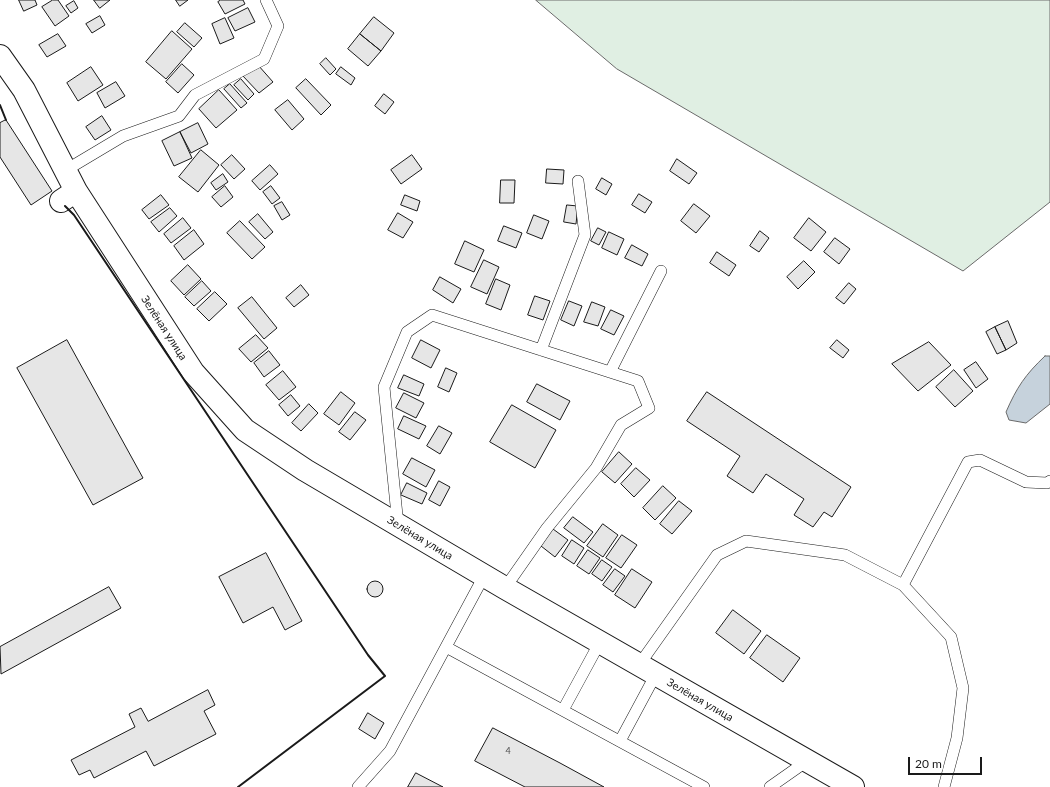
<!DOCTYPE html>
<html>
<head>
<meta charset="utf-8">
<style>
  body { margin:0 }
  #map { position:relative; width:1050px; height:787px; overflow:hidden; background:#fff; font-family:Lato,sans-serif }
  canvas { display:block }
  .scale { position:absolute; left:908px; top:757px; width:74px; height:18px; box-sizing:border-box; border:2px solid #1a1a1a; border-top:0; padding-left:5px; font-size:12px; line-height:14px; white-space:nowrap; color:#1a1a1a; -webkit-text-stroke:3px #fff; paint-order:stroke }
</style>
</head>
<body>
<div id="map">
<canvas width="1050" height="787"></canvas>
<div class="scale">20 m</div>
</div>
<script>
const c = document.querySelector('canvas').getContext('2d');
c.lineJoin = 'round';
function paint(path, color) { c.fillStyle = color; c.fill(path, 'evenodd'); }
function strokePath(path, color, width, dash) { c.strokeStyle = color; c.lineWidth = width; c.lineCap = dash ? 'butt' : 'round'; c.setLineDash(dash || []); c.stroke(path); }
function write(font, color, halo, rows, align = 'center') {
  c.font = font + ' Lato,sans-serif'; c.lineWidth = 3; c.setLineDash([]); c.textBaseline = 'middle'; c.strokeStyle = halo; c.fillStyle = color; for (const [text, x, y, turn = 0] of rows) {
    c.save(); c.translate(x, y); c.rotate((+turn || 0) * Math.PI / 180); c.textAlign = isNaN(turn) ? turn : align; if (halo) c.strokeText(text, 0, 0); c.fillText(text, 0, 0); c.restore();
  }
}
const green = new Path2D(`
  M 536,0 L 1050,0 L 1050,202 L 963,271 L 617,69 Z`);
const water = new Path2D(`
  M 1045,356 L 1050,356 L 1050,404 L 1026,423 L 1009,420 L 1006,412 C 1017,387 1025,375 1045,356 Z`);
const building = new Path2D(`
  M 19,0 L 35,0 L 37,5 L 24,11 Z
  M 53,0 L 58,0 L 69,16 L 55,26 L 42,7 Z
  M 94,0 L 110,0 L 100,8 Z
  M 176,0 L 188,0 L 180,6 Z
  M 221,0 L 243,0 L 245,4 L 225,14 L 218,2 Z
  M 74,1 L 78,8 L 71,13 L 66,6 Z
  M 248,8 L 255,22 L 235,31 L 228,18 Z
  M 100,16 L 105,25 L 92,33 L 86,24 Z
  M 374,17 L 394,33 L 381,51 L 360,34 Z
  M 225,18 L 234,38 L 220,44 L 212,24 Z
  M 185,23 L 202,38 L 194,47 L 177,32 Z
  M 172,31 L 192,49 L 166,79 L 146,62 Z
  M 58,34 L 66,46 L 47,57 L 39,45 Z
  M 360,34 L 381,51 L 368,66 L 348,49 Z
  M 326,58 L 336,69 L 330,75 L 320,64 Z
  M 182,64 L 194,75 L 178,93 L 166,82 Z
  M 258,65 L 273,82 L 259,93 L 242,75 Z
  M 91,67 L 103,85 L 78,101 L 67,83 Z
  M 341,67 L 355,78 L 351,85 L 336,74 Z
  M 241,79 L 254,94 L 248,100 L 234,85 Z
  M 306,79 L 331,105 L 321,115 L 296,88 Z
  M 116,82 L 125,96 L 105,108 L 97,93 Z
  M 230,84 L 247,103 L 241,108 L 224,89 Z
  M 219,90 L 237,110 L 216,128 L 199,109 Z
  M 384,94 L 394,102 L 385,114 L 375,106 Z
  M 288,100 L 304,119 L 292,130 L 275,110 Z
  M 102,116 L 111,130 L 95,140 L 86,127 Z
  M 6,120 L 52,191 L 31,205 L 0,157 L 0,123 Z
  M 198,123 L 208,144 L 191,153 L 180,132 Z
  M 180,132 L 192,158 L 174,166 L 162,141 Z
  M 201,150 L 219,165 L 198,192 L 179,177 Z
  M 232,155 L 245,169 L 234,179 L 221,165 Z
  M 412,155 L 422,169 L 401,184 L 391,170 Z
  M 677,159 L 697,173 L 689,184 L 670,171 Z
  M 270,165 L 278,174 L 260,190 L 252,181 Z
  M 547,169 L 564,170 L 563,184 L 546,183 Z
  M 223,174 L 228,182 L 216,190 L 211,183 Z
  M 602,178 L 612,184 L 606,195 L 596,189 Z
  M 501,180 L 515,180 L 514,203 L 500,203 Z
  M 225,186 L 233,197 L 221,207 L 212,197 Z
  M 271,186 L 280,198 L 272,204 L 263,192 Z
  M 639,194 L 652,202 L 645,213 L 632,205 Z
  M 161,195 L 169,205 L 149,219 L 142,210 Z
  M 405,195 L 420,201 L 417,211 L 401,205 Z
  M 282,202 L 290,215 L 282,220 L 274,206 Z
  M 694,204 L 710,216 L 696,233 L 681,221 Z
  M 567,205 L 578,206 L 576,224 L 564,222 Z
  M 170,208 L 177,216 L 159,232 L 151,222 Z
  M 398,213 L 413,222 L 403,238 L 388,230 Z
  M 258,214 L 273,232 L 265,239 L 249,222 Z
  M 534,215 L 549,221 L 542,239 L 527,233 Z
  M 183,218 L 191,228 L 171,243 L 164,234 Z
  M 809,218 L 826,232 L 811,251 L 794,238 Z
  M 240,221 L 265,247 L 252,259 L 227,233 Z
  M 504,226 L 522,233 L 516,248 L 498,241 Z
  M 598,228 L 606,232 L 599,245 L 591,241 Z
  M 194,230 L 204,244 L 184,260 L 174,246 Z
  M 760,231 L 769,238 L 759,252 L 750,246 Z
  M 609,232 L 624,239 L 617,255 L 602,248 Z
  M 835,238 L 850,249 L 839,264 L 824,252 Z
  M 465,241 L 484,250 L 474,272 L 455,264 Z
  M 632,245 L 648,254 L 642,266 L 625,258 Z
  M 717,252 L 736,265 L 729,276 L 710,263 Z
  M 484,260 L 499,267 L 487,294 L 471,287 Z
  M 804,261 L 815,272 L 798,289 L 787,277 Z
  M 188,265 L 201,279 L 184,295 L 171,281 Z
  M 440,277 L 461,289 L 453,303 L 433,290 Z
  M 496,279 L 510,285 L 501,310 L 486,304 Z
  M 202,281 L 211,291 L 194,306 L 185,297 Z
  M 849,283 L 856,289 L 844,304 L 836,298 Z
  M 301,285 L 309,295 L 294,307 L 286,298 Z
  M 215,292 L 227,304 L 209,321 L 197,309 Z
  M 535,296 L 550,301 L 543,320 L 528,315 Z
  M 252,297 L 277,328 L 264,339 L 238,308 Z
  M 569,301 L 582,306 L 574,326 L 561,320 Z
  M 592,302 L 605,307 L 598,326 L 584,322 Z
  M 611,310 L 624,316 L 614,335 L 601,329 Z
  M 1008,321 L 1017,343 L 1006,350 L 995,327 Z
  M 995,327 L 1006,350 L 997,354 L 986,332 Z
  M 256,335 L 268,348 L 251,362 L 239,349 Z
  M 67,340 L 143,478 L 93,505 L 17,368 Z
  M 421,340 L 440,350 L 431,368 L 412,358 Z
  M 837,340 L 849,350 L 843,358 L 830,348 Z
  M 929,342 L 951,365 L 918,391 L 892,364 Z
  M 269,351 L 280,365 L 264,377 L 254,363 Z
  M 976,362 L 988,379 L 976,388 L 964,370 Z
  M 446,368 L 457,373 L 449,392 L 438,387 Z
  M 954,370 L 973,391 L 955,407 L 936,387 Z
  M 283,371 L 296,387 L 279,400 L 266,385 Z
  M 404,375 L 424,384 L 419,396 L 398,388 Z
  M 537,384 L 570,401 L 560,420 L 527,402 Z
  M 341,392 L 355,403 L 339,425 L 324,414 Z
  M 707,392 L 851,487 L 832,517 L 824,512 L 813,527 L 794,515 L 804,499 L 766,474 L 753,493 L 727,476 L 740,456 L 687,421 Z
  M 404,393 L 424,403 L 416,418 L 396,408 Z
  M 291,395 L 300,406 L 288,416 L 279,405 Z
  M 309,404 L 318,413 L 301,431 L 292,423 Z
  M 512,405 L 556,430 L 535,468 L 490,442 Z
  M 355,412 L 366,420 L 350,440 L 339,432 Z
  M 404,416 L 426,426 L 419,439 L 398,429 Z
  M 439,426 L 452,433 L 440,454 L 427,446 Z
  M 619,452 L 632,464 L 615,483 L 602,472 Z
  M 412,458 L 435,470 L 426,487 L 403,474 Z
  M 636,468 L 650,480 L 634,497 L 621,484 Z
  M 439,481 L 450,487 L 440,506 L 429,500 Z
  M 407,483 L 427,493 L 422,504 L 401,495 Z
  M 663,486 L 676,498 L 655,520 L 643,508 Z
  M 679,501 L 692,511 L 672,534 L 660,524 Z
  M 573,517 L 593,532 L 584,543 L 564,528 Z
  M 603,524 L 618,535 L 603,557 L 587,546 Z
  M 553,529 L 568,540 L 555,557 L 541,546 Z
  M 622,535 L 637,545 L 621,568 L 606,558 Z
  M 572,540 L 584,548 L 574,564 L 562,556 Z
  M 588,550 L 600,558 L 589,574 L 577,566 Z
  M 266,553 L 302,621 L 285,630 L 273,607 L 243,623 L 219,577 Z
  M 602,560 L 612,567 L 602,581 L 592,574 Z
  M 615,569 L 625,576 L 613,592 L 603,585 Z
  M 632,569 L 652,582 L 635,608 L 615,595 Z
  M367 589a8 8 0 1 1 16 0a8 8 0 1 1-16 0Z
  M 109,587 L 121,608 L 1,674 L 0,647 Z
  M 733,610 L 761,631 L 744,654 L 716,633 Z
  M 767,635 L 800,658 L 783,682 L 750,658 Z
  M 208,690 L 215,705 L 204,711 L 216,734 L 154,766 L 146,751 L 94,778 L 90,770 L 79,775 L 71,760 L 135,727 L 129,714 L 141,708 L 148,721 Z
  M 368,713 L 384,723 L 375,739 L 359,729 Z
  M 493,728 L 560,763 L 604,787 L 525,787 L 475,761 Z
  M 416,773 L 443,787 L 408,787 Z`);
const service = new Path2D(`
  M 66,170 L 123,136 L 179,116 L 195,95 L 264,59 L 278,26 L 266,0
  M 541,350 L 585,235 L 578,181
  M 610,372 L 661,271
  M 398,525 L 384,387 L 407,332 L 432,315 L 638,381 L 649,408 L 621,425 L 596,468 L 547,528 L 505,588
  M 903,585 L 968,462 L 980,460 L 1026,482 L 1047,483 L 1050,481
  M 446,647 L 704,787
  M 639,665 L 717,555 L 746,541 L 845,555 L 903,585 L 951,637 L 963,688 L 957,738 L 944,787
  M 563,710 L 600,642
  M 620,741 L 656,674
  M 358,787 L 390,751 L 484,576
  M 770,787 L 807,761`);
const minor = new Path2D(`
  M 0,56 L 24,90 L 76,191
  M 61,201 L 76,191 L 193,372 L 245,430 L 305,470 L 505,588 L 853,787`);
const wall = new Path2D(`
  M 0,105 L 6,120
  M 65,206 L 74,215 L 368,655 L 385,676 L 238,787`);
const numberNames = [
  ["4",508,751]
];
const streetNames = [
  ["Зелёная улица",164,328,57],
  ["Зелёная улица",420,538,31],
  ["Зелёная улица",700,700,30]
];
paint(green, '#e0efe3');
strokePath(green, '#6a6a6a', 1);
paint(water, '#c6d2dc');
strokePath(water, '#6a6a6a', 1);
paint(building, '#e6e6e6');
strokePath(building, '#1a1a1a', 1);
strokePath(service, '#1a1a1a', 12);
strokePath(minor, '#1a1a1a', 24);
strokePath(service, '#fff', 11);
strokePath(minor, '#fff', 22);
strokePath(wall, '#1a1a1a', 2);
write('9px', '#4d4d4d', null, numberNames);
write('11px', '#1a1a1a', '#fff', streetNames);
</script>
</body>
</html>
